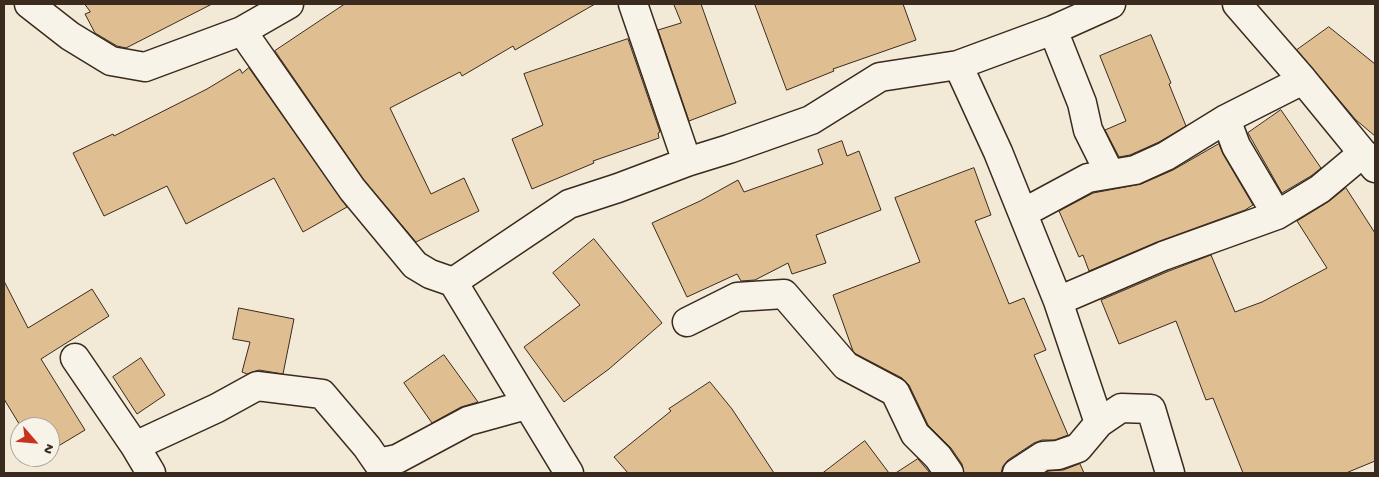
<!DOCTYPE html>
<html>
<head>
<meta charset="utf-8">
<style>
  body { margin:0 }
  #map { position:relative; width:1379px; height:477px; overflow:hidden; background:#f2e9d7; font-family:"Gochi Hand",sans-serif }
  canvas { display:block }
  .frame { position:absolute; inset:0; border:5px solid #3b2a1e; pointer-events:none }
  .north { position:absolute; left:10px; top:417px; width:50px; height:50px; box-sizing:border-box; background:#f7f3e8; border:1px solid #aca397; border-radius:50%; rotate:117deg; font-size:14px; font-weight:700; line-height:20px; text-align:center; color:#3b2a1e }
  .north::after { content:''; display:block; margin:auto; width:18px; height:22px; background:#c8321e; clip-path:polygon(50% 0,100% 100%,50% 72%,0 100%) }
</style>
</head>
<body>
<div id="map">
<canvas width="1379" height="477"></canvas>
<div class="frame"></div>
<div class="north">N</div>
</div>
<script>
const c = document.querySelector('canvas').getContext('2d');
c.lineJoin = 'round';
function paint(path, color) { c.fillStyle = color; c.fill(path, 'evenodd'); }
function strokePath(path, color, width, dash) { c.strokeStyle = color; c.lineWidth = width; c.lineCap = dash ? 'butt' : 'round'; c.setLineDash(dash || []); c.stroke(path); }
const building = new Path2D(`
  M 85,4 L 212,4 L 126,48 L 117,46 L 95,33 L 85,14 L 90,12 Z
  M 345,4 L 595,4 L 515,50 L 513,46 L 462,76 L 460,72 L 390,108 L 431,194 L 464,178 L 479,211 L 416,242 L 364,180 L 275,51 Z
  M 674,4 L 701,4 L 736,103 L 689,121 L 658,30 L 681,23 Z
  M 755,4 L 903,4 L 916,40 L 833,69 L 834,71 L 787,90 Z
  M 1329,27 L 1375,64 L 1375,136 L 1356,120 L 1297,50 Z
  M 1151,35 L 1171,83 L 1169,84 L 1186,126 L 1159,142 L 1130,155 L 1119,157 L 1105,130 L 1126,121 L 1100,56 Z
  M 628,39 L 660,132 L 658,133 L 659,138 L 593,161 L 594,163 L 532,189 L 512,139 L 543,125 L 524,74 Z
  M 249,68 L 347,207 L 303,232 L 274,178 L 186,224 L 167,186 L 104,216 L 73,153 L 113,134 L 114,136 L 207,89 L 240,69 L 242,73 Z
  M 1281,110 L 1321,168 L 1311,176 L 1282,193 L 1248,133 Z
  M 842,141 L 847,156 L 859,151 L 881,210 L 816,235 L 826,263 L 792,274 L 788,263 L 755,280 L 741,281 L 737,274 L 687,297 L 652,223 L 700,201 L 738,180 L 744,192 L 823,164 L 818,150 Z
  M 1219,144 L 1223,154 L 1253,205 L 1245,210 L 1157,242 L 1089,271 L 1083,255 L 1079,257 L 1059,211 L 1093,193 L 1141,184 L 1173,170 Z
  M 974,168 L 991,215 L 975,221 L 1009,304 L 1024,298 L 1046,350 L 1034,355 L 1068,435 L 1055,440 L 1042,440 L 1034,443 L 1008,460 L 1003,466 L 1001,473 L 964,473 L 962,464 L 951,448 L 928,425 L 909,385 L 902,378 L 856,354 L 853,351 L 833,295 L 920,262 L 895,198 Z
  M 1346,188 L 1375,233 L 1375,461 L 1346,473 L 1243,473 L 1213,398 L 1206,400 L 1176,321 L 1119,344 L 1101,300 L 1169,271 L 1211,255 L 1235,312 L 1262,302 L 1327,268 L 1297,221 L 1328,202 Z
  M 594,239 L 662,323 L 609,369 L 564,402 L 524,347 L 580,305 L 553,273 Z
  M 4,281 L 28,328 L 92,289 L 109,316 L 41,359 L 85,430 L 50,451 L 50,427 L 21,427 L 4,399 Z
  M 239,308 L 294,319 L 283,374 L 259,370 L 247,374 L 242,372 L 250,342 L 233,339 Z
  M 444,355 L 478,402 L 461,407 L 432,423 L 404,383 Z
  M 141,358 L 165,395 L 137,414 L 113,377 Z
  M 710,382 L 732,409 L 774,473 L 628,473 L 614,457 L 671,411 L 669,409 Z
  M 865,441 L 889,473 L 823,473 Z
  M 918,459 L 930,473 L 896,473 Z
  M 1080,464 L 1084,473 L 1045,473 L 1048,471 L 1063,470 Z`);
const minor = new Path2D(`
  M 29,4 L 70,36 L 111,61 L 145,67 L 242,31 L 289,4
  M 633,4 L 687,162
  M 1237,4 L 1303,80 L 1375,168
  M 1053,30 L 1082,103 L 1088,130 L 1110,174
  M 242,31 L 352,189 L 415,265 L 430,274 L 453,282 L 569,473
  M 958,65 L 998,152 L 1058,301 L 1099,423
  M 1226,119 L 1236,146 L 1277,215
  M 1023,213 L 1088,178 L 1135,170 L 1166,156 L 1226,119 L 1303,80
  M 453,282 L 569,204 L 618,188 L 687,162 L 729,149 L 811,120 L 880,77 L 958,65 L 1053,30 L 1111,4
  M 1058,301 L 1163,256 L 1277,215 L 1320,189 L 1363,153
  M 687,322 L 737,297 L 784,294 L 846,366 L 895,392 L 915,434 L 938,457 L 949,473
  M 75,358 L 135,446 L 151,473
  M 135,446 L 217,408 L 257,386 L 322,394 L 367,447 L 378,463 L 397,459 L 468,421 L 526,405
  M 1017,473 L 1043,456 L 1058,455 L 1078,448 L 1099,423 L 1121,408 L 1151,409 L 1170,473`);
paint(building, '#dfbf92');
strokePath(building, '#3b2a1e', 1);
strokePath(minor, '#3b2a1e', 31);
strokePath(minor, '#f7f3e8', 28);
</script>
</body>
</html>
